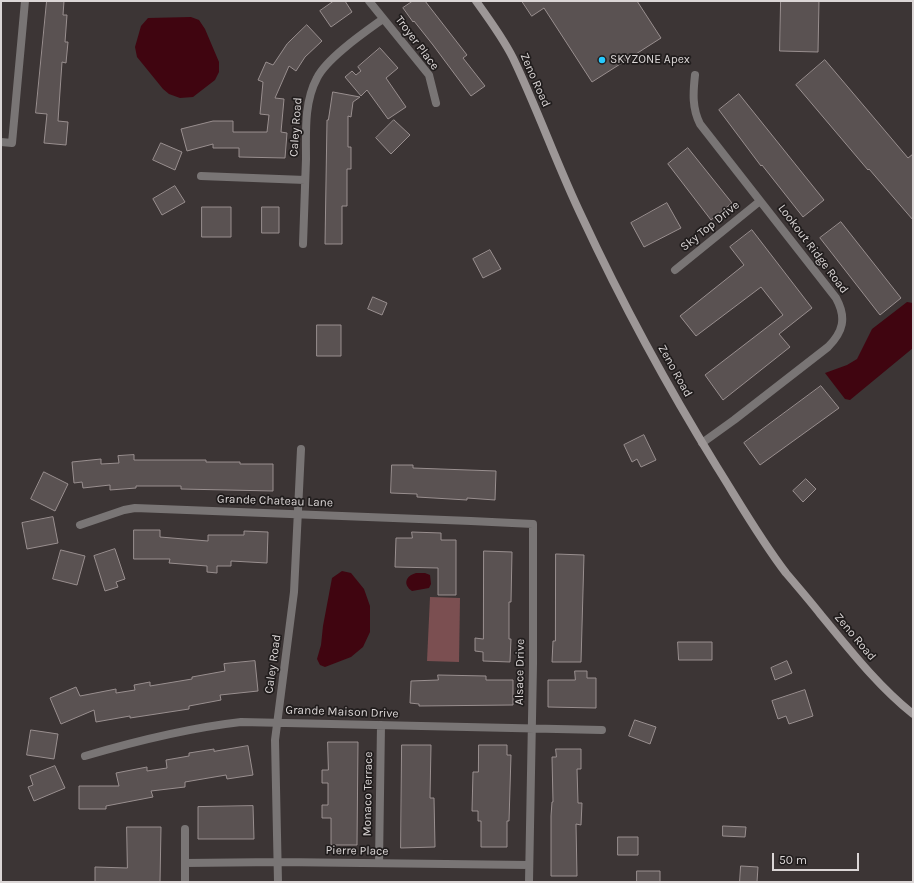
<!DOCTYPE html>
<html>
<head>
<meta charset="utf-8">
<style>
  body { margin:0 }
  #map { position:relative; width:914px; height:883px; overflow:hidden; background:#3c3535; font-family:Karla,sans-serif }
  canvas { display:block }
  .frame { position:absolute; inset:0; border:2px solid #dbd6d6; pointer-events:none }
  .scale { position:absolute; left:772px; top:853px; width:87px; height:18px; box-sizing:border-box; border:2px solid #dbd6d6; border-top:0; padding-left:5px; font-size:12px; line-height:14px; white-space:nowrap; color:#dbd6d6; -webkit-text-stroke:3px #211d1d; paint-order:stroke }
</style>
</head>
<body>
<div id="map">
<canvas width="914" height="883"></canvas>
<div class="frame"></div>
<div class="scale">50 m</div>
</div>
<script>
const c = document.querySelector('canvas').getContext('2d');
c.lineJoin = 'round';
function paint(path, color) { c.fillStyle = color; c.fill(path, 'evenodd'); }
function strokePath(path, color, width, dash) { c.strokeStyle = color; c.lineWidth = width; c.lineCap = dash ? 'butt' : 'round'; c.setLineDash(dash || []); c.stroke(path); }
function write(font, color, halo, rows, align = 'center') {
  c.font = font + ' Karla,sans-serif'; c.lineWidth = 3.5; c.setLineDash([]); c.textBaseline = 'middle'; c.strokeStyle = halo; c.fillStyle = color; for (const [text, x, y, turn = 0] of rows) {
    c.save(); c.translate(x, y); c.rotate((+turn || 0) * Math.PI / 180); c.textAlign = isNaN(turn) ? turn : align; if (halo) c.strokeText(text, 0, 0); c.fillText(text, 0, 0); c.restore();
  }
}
const green = new Path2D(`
  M 430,597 L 460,598 L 459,662 L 427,661 Z`);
const water = new Path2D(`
  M 191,17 L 199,20 L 205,29 L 219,62 L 219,72 L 215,80 L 193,97 L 180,98 L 169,94 L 163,89 L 137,57 L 135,47 L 141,26 L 148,18 Z
  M 907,302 L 913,303 L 913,348 L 850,400 L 845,399 L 825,373 L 847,365 L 857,359 L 872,329 Z
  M 342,571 L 351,573 L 364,589 L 370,606 L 370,632 L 363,647 L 351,657 L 325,667 L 320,665 L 317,659 L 321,645 L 323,626 L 332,578 Z
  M 416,573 L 425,573 L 430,575 L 431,584 L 429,588 L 412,591 C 403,585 405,576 416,573 Z`);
const building = new Path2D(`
  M 47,1 L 64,1 L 63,15 L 67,15 L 65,42 L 68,42 L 66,63 L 62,62 L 58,121 L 68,122 L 66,145 L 44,143 L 47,114 L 36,113 Z
  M 334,1 L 345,1 L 352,12 L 331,27 L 320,11 Z
  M 413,1 L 425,1 L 467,55 L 463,58 L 485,86 L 471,96 L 433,45 L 414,21 L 413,22 L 403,8 Z
  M 522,1 L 637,1 L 661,38 L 592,82 L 544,8 L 532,16 Z
  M 781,1 L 819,1 L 818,52 L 780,51 Z
  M 307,25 L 322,41 L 305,57 L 296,71 L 289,66 L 275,98 L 284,99 L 281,132 L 287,133 L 285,158 L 239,157 L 239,148 L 213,148 L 213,144 L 187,151 L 181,129 L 213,121 L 233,121 L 233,132 L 267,132 L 269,115 L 260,114 L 263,82 L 258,80 L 266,62 L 273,65 L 287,44 Z
  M 380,48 L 398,68 L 386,78 L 406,107 L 388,119 L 367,90 L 361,96 L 345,77 L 352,71 L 356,75 L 361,71 L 358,67 Z
  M 825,60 L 908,158 L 913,154 L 913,220 L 869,169 L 868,170 L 796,85 Z
  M 333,92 L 360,97 L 353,102 L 351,117 L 348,116 L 348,147 L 351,147 L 351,169 L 347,169 L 347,206 L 342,206 L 342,244 L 325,244 L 327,120 L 328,120 Z
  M 739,94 L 824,200 L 803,217 L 762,165 L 761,166 L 719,110 Z
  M 394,120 L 410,135 L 391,154 L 376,138 Z
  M 161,143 L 182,152 L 175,170 L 153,160 Z
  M 688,148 L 732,203 L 711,220 L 668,164 Z
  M 175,186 L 185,202 L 162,215 L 153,199 Z
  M 667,203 L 681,228 L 644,247 L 631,223 Z
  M 202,207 L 231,207 L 231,237 L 202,237 Z
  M 262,207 L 279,207 L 279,233 L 262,233 Z
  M 841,222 L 901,298 L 880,315 L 820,238 Z
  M 752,230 L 812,308 L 779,334 L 790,347 L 723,400 L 705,375 L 783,315 L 761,287 L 696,336 L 680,316 L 744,265 L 730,247 Z
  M 490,250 L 501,269 L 483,278 L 473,259 Z
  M 373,297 L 387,303 L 382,315 L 368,309 Z
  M 317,325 L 341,325 L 341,356 L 317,356 Z
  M 821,386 L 839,408 L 760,465 L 744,443 Z
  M 644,435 L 656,460 L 641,467 L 637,459 L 632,462 L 624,445 Z
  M 134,455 L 134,460 L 206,460 L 206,462 L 240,462 L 240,464 L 273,464 L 273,491 L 181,489 L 181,486 L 136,486 L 136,488 L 110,490 L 110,485 L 83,488 L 82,482 L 74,483 L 72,462 L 101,459 L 101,464 L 119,463 L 118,456 Z
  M 392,465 L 413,465 L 413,468 L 496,471 L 495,500 L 467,498 L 467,500 L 417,497 L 417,494 L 391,493 Z
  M 44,472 L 68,484 L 55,511 L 31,499 Z
  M 806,479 L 816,489 L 803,502 L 793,491 Z
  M 53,517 L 58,543 L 27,549 L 22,523 Z
  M 134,530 L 160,530 L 160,537 L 208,541 L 208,535 L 244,535 L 244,531 L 268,532 L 267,563 L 231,561 L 231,566 L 217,566 L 217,573 L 207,572 L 207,566 L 169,563 L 170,559 L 134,559 Z
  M 412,532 L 441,533 L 441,540 L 456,540 L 456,595 L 438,595 L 438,568 L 395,567 L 396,538 L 412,538 Z
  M 115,549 L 125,579 L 116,582 L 118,587 L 105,591 L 94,556 Z
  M 61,550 L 85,556 L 77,585 L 53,579 Z
  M 484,551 L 512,552 L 511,602 L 509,602 L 509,639 L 511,639 L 510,662 L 483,661 L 483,652 L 475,651 L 475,638 L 483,639 Z
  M 556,554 L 584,555 L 581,662 L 552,662 L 553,641 L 555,641 Z
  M 678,642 L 712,642 L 712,660 L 679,660 Z
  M 255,661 L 258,691 L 220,695 L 221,700 L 189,706 L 189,709 L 130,718 L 130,716 L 96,722 L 94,710 L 61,724 L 50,698 L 76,687 L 80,696 L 116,689 L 116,693 L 135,690 L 134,685 L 150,682 L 150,686 L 192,679 L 192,677 L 225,671 L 224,664 Z
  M 787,661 L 792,673 L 775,680 L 771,668 Z
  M 575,671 L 587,671 L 587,678 L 596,678 L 596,708 L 548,707 L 548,680 L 575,680 Z
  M 438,675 L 486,676 L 486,680 L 513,680 L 513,705 L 419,706 L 419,704 L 410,703 L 411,681 L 438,680 Z
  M 805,690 L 813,716 L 789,724 L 786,716 L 778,719 L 772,701 Z
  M 635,720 L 656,727 L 650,744 L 629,736 Z
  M 31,730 L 58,734 L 54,759 L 27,755 Z
  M 328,742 L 358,742 L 357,845 L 331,845 L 331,818 L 322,818 L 322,805 L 328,805 L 328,783 L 322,783 L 322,770 L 328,770 Z
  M 402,745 L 431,745 L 430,798 L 434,798 L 435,847 L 401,848 Z
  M 479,745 L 507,745 L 507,755 L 511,755 L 509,821 L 507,821 L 507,847 L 481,847 L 481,821 L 478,821 L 478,811 L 472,811 L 473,772 L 478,772 Z
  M 248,746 L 253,775 L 227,779 L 226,775 L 185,782 L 185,787 L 151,791 L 153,797 L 106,806 L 106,809 L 79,809 L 79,786 L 119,786 L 116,773 L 147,767 L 147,771 L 167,768 L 166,760 L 189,756 L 189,753 L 214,749 L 214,751 Z
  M 556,749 L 581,749 L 581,769 L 577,769 L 578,803 L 582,803 L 581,825 L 576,824 L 577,876 L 551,876 L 551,816 L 552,802 L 553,802 L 552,757 L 556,757 Z
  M 55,766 L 65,788 L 34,801 L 28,787 L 33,785 L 30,776 Z
  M 253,806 L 254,839 L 198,839 L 198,807 Z
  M 723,826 L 746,827 L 745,837 L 723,836 Z
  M 127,827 L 161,827 L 160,882 L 95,882 L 95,867 L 127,868 Z
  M 618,837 L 638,837 L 638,855 L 618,855 Z
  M 741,866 L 758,867 L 757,882 L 740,882 Z
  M 637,871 L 660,871 L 660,882 L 637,882 Z`);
const street = new Path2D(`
  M 369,1 L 429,75 L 436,103
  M 695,75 C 693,93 692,108 700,124 L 836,298 C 847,318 843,332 828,347 L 734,420 L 702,443
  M 1,142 L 12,143 L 25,1
  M 201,176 L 305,180
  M 303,244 C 304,216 305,187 306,159 C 306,132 304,102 317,78 C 327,58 365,32 383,19
  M 675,270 L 760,201
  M 80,525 L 124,510 L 135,508 L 471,521 L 533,524 L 533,664 L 529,882
  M 85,756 C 136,741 188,728 241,722 L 602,730
  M 185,863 L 279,862 L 529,865
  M 379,863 L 381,725
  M 185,882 L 185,829
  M 278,882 L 275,740 L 294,592 L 301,449`);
const secondary = new Path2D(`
  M 476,1 C 489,19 503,38 513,58 C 538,110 557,165 582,217 C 622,303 667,386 717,467 C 739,502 760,539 786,573 C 798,587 810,601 821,615 C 850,650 878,686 913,714`);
const markers = [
  [602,60,4,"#26c9fe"]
];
const streetNames = [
  ["Troyer Place",417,43,53],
  ["Zeno Road",535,80,66],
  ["Caley Road",296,127,-86],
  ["Sky Top Drive",710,226,-39],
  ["Lookout Ridge Road",813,249,53],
  ["Zeno Road",675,371,61],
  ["Grande Chateau Lane",275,501,2],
  ["Zeno Road",855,637,50],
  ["Caley Road",273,664,-82],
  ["Alsace Drive",520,672,-89],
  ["Grande Maison Drive",342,712,2],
  ["Monaco Terrace",368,794,-89],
  ["Pierre Place",357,851,1]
];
const poiNames = [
  ["SKYZONE Apex",610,60]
];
paint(green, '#7b4f51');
paint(water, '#400510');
paint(building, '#5a5252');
strokePath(building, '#998f8f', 1);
strokePath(street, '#797575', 8);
strokePath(secondary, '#9d9797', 8);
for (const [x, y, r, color] of markers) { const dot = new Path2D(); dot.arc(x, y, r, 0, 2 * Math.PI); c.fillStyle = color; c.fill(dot); strokePath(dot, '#211d1d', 1.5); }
write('12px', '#dbd6d6', '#211d1d', streetNames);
write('12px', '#dbd6d6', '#211d1d', poiNames, 'left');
</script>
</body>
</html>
